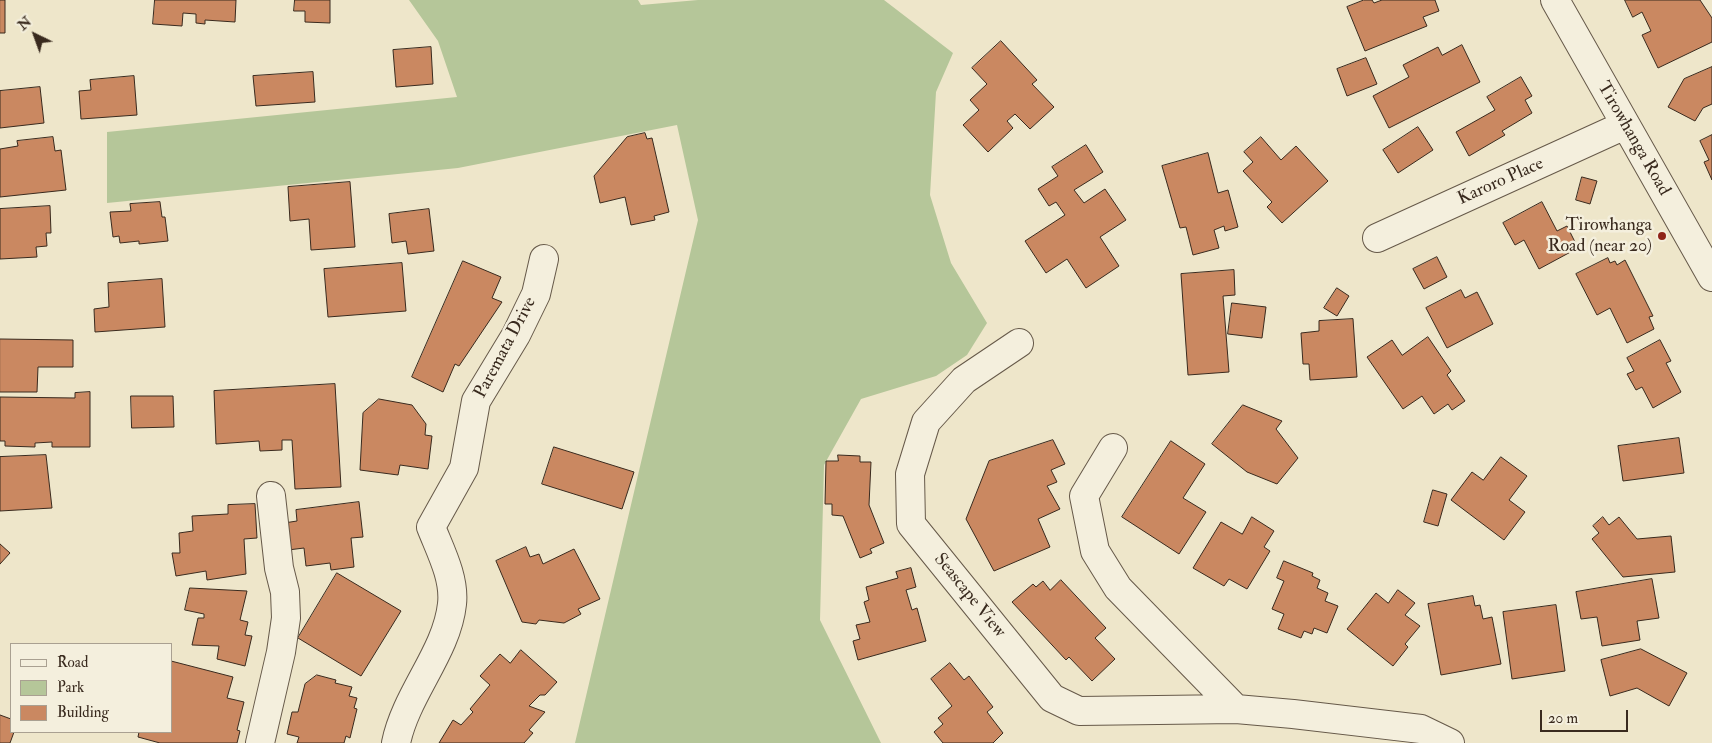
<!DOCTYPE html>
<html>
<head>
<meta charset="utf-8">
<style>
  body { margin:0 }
  #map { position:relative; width:1712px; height:743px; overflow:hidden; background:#eee6ca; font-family:"IM FELL Double Pica",serif }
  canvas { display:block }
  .legend { position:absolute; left:10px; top:643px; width:162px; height:90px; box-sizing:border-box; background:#f4efdd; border:1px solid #a9a091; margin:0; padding:6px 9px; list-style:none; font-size:15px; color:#392a1e }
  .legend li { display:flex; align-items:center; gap:10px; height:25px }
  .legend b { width:25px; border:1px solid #a9a091 }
  .north { position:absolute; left:10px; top:10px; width:50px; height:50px; -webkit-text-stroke:4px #f4efdd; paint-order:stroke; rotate:318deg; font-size:14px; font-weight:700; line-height:20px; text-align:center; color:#392a1e }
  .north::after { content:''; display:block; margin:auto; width:18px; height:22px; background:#392a1e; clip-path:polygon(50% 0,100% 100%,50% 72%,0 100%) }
  .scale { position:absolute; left:1540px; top:710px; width:88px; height:22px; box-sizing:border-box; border:2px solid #392a1e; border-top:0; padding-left:6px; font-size:15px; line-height:18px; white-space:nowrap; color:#392a1e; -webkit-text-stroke:4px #f4efdd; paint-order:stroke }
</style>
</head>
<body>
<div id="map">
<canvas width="1712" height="743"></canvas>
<ul class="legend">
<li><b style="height:6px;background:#f4efdd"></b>Road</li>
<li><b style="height:14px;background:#b5c699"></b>Park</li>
<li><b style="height:14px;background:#ca8861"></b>Building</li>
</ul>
<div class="north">N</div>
<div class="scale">20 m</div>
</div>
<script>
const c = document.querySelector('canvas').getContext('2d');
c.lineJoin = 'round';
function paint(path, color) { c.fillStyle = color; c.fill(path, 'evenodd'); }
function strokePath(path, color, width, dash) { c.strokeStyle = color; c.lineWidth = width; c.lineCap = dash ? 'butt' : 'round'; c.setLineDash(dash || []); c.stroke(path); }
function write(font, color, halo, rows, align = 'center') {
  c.font = font + ' "IM FELL Double Pica",serif'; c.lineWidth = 5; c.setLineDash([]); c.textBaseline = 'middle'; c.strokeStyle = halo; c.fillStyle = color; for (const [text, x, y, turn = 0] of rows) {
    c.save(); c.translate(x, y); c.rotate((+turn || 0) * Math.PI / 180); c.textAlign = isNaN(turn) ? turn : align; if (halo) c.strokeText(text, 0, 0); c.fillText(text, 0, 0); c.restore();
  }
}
const green = new Path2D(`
  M 409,0 L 638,0 L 641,5 L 698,0 L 884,0 L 953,53 L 936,92 L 930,195 L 951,263 L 987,323 L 967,355 L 936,376 L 861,399 L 824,465 L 820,620 L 881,743 L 575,743 L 698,220 L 677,125 L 458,168 L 107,203 L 107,132 L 457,97 L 438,41 Z`);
const building = new Path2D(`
  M 0,0 L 5,0 L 5,33 L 0,33 Z
  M 155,0 L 236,0 L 235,22 L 205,20 L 205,24 L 196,23 L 196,14 L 183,13 L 182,26 L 153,24 Z
  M 295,0 L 330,0 L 330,23 L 305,22 L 305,11 L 294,11 Z
  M 1364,0 L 1372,0 L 1374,3 L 1382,0 L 1435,0 L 1439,11 L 1423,17 L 1427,26 L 1365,51 L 1347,7 Z
  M 1625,0 L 1700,0 L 1712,18 L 1712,42 L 1658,68 L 1642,35 L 1651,31 L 1642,12 L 1633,17 Z
  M 1001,41 L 1037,80 L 1032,84 L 1054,107 L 1030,129 L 1015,114 L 1007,121 L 1013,128 L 988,152 L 963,125 L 979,110 L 970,100 L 987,84 L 972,68 Z
  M 1462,45 L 1480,82 L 1389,128 L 1373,96 L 1409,77 L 1403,65 L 1438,47 L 1442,55 Z
  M 431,47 L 433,84 L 396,87 L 393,50 Z
  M 1366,58 L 1377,84 L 1347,96 L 1337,69 Z
  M 1712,67 L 1712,104 L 1703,108 L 1695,121 L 1668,107 L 1684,79 Z
  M 313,72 L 315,102 L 256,106 L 253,76 Z
  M 134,76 L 137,115 L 81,119 L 79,91 L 91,90 L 90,80 Z
  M 1521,77 L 1532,96 L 1525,100 L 1532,113 L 1502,131 L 1505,135 L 1469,156 L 1456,132 L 1495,110 L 1487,97 Z
  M 40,87 L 44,123 L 0,128 L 0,91 Z
  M 1418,127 L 1433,150 L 1398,173 L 1383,150 Z
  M 645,133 L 647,139 L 652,138 L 669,212 L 654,216 L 655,220 L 631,225 L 625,197 L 600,203 L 594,176 L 627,137 Z
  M 1712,135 L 1712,180 L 1704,162 L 1709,160 L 1700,141 Z
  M 53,137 L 55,151 L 61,150 L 66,190 L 0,197 L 0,149 L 18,146 L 17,141 Z
  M 1261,137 L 1281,160 L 1296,146 L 1328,181 L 1282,223 L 1267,207 L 1272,202 L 1243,171 L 1253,162 L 1244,152 Z
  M 1086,145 L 1103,172 L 1074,190 L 1084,203 L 1105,189 L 1126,220 L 1100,237 L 1119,266 L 1086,288 L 1067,259 L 1046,273 L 1025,241 L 1065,215 L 1056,202 L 1049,206 L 1038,189 L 1058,176 L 1052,167 Z
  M 1208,153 L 1218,193 L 1228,190 L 1238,227 L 1225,231 L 1224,226 L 1214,230 L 1219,248 L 1193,255 L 1186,227 L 1180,228 L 1162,166 Z
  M 1582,177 L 1597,181 L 1590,204 L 1576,200 Z
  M 350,182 L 355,247 L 311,250 L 309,219 L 290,221 L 288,187 Z
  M 160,202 L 162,217 L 165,217 L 168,241 L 139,244 L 139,241 L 120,243 L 119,236 L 113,237 L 110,212 L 131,211 L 130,204 Z
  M 1542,202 L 1557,231 L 1567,226 L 1578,248 L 1539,269 L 1524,240 L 1515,245 L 1503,223 Z
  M 50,206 L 51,233 L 46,233 L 47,246 L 36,247 L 37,257 L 0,259 L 0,209 Z
  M 429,209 L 434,251 L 408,254 L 406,241 L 392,243 L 389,214 Z
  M 1437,257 L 1447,277 L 1424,289 L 1413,269 Z
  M 1608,258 L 1610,263 L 1615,261 L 1617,265 L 1625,260 L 1653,316 L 1649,317 L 1654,329 L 1627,343 L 1610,308 L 1597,315 L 1576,274 Z
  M 463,261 L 501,277 L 492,298 L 502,302 L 459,366 L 455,364 L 443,392 L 412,377 Z
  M 402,263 L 406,311 L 328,317 L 324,269 Z
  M 1234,270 L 1235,295 L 1223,296 L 1229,372 L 1188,375 L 1181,274 Z
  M 162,279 L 165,327 L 95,332 L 94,309 L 109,307 L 108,283 Z
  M 1337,288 L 1349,296 L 1337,316 L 1324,308 Z
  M 1461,290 L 1465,298 L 1477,292 L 1493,324 L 1447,348 L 1426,308 Z
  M 1232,303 L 1266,307 L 1262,338 L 1228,334 Z
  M 1353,319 L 1357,377 L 1310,380 L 1309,364 L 1303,364 L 1301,333 L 1319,331 L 1319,321 Z
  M 1428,337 L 1451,371 L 1447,375 L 1465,401 L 1452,410 L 1448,404 L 1434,414 L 1422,396 L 1403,409 L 1367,357 L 1392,340 L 1402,355 Z
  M 0,339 L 73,340 L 73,367 L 38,367 L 37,392 L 0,392 Z
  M 1660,340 L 1671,361 L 1666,363 L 1681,392 L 1653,408 L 1642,387 L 1636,390 L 1627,374 L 1634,371 L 1627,358 Z
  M 335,384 L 341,487 L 295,489 L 292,440 L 282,440 L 282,450 L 260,451 L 259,441 L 216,444 L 214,391 Z
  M 90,392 L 90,447 L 52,447 L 52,442 L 35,443 L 35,447 L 5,446 L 5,441 L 0,441 L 0,397 L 75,398 L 75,393 Z
  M 131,396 L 173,396 L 174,427 L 132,428 Z
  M 379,399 L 412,405 L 426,424 L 425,435 L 432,436 L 428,469 L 400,465 L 398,475 L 360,470 L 363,413 Z
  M 1243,405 L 1282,421 L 1276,429 L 1298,458 L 1277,484 L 1247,472 L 1212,444 Z
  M 1679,438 L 1684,473 L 1623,481 L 1618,446 Z
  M 1053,440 L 1065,464 L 1051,470 L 1057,482 L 1047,486 L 1060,509 L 1038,519 L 1050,547 L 994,571 L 966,519 L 989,461 Z
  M 1171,441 L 1205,464 L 1183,498 L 1206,512 L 1179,554 L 1122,517 Z
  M 554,447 L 634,472 L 622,509 L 542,484 Z
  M 46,455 L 52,508 L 0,511 L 0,457 Z
  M 838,455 L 860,456 L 860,462 L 871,462 L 869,505 L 884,543 L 870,549 L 872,553 L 860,558 L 843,516 L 832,515 L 832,504 L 825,504 L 826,461 L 838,461 Z
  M 1501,457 L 1527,476 L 1509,500 L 1525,512 L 1504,540 L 1451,500 L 1472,472 L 1483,480 Z
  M 1433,490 L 1447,494 L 1438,526 L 1424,522 Z
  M 359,502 L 363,537 L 351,538 L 354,567 L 331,570 L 330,563 L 306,566 L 304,548 L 288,550 L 284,523 L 297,521 L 296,510 Z
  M 255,504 L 257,538 L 244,539 L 246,574 L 207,580 L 206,571 L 176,576 L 172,553 L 180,553 L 179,533 L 193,531 L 192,516 L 228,514 L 228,505 Z
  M 1252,517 L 1274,531 L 1264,547 L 1270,551 L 1247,589 L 1229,579 L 1224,586 L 1193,568 L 1221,522 L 1242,534 Z
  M 1603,517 L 1609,525 L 1619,517 L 1637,539 L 1671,536 L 1675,572 L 1623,577 L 1592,539 L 1599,533 L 1593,526 Z
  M 0,544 L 10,553 L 0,564 Z
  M 526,547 L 530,557 L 539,554 L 543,564 L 574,549 L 600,599 L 578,609 L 581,614 L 564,623 L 539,620 L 536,624 L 522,622 L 496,561 Z
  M 1284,561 L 1313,573 L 1312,576 L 1320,580 L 1317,588 L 1328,593 L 1325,601 L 1338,606 L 1327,633 L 1314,628 L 1312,634 L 1304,631 L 1301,638 L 1278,629 L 1284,614 L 1272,609 L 1284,581 L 1277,578 Z
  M 911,568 L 916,587 L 906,590 L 912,610 L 917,608 L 926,641 L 858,660 L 853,641 L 860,639 L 856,625 L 870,622 L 864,602 L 869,600 L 866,587 L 898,578 L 896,572 Z
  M 337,573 L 401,611 L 361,676 L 298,638 Z
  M 1652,579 L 1659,618 L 1637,621 L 1640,640 L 1602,646 L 1597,617 L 1581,619 L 1576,592 Z
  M 1061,580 L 1106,628 L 1095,638 L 1115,659 L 1092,681 L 1069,657 L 1066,660 L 1012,602 L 1033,584 L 1036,587 L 1043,581 L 1050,590 Z
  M 190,588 L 247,591 L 240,620 L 248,622 L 245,635 L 252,636 L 245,666 L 217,659 L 219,646 L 192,645 L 198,618 L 204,618 L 204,614 L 185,610 Z
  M 1398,590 L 1415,603 L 1405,615 L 1420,626 L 1405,644 L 1408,647 L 1393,666 L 1347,629 L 1376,593 L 1388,603 Z
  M 1473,596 L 1475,606 L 1480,605 L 1483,619 L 1492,617 L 1501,664 L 1441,675 L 1428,604 Z
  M 1556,605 L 1565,671 L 1512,679 L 1503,612 Z
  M 1641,649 L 1687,673 L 1669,706 L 1637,688 L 1610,696 L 1601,660 Z
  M 521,650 L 557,682 L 545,695 L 540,695 L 529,706 L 545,712 L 529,730 L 533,733 L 524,743 L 439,743 L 453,720 L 461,725 L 473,712 L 470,709 L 490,685 L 480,676 L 500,654 L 510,663 Z
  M 171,661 L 233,677 L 227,698 L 244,702 L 237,730 L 240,731 L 237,743 L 160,743 L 138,737 L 139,732 L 171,732 Z
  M 950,663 L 964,680 L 969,676 L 993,707 L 987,712 L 1003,733 L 993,743 L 943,743 L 934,732 L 943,724 L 938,718 L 952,706 L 931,679 Z
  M 317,675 L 336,680 L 335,683 L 352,687 L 349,696 L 357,698 L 354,708 L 357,709 L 350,738 L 346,736 L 344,743 L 297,743 L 299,737 L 287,734 L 292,712 L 298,712 L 305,684 Z
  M 0,715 L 11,719 L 11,732 L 14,732 L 10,743 L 0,743 Z`);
const street = new Path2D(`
  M 1555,0 L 1712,277
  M 1377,238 L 1625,125
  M 1019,343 L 964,380 L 926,422 L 910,474 L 911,524 L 1052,698 L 1079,711 L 1236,709
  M 1113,448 L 1084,496 L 1095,551 L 1118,588 L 1236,709 L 1293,714 L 1421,729 L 1450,743
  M 260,743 L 281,652 L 286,618 L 285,592 L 279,568 L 271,496
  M 396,743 C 406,694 447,652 452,604 C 455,578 440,550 431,527 L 464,468 L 476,401 L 516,335 L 536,294 L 544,259`);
const markers = [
  [1662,236,5,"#8f2418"]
];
const streetNames = [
  ["Tirowhanga Road",1633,139,60],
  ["Karoro Place",1501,182,-24],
  ["Paremata Drive",506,348,-62],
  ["Seascape View",969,596,51]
];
const poiNames = [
  ["Tirowhanga",1652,226],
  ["Road (near 20)",1652,247]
];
paint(green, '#b5c699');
paint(building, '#ca8861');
strokePath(building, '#392a1e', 1);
strokePath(street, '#665949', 30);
strokePath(street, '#f4efdd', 28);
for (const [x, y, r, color] of markers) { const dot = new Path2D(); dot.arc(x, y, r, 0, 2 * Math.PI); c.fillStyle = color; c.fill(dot); strokePath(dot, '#f4efdd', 2); }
write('18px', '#392a1e', '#f4efdd', streetNames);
write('18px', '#392a1e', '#f4efdd', poiNames, 'right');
</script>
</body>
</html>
